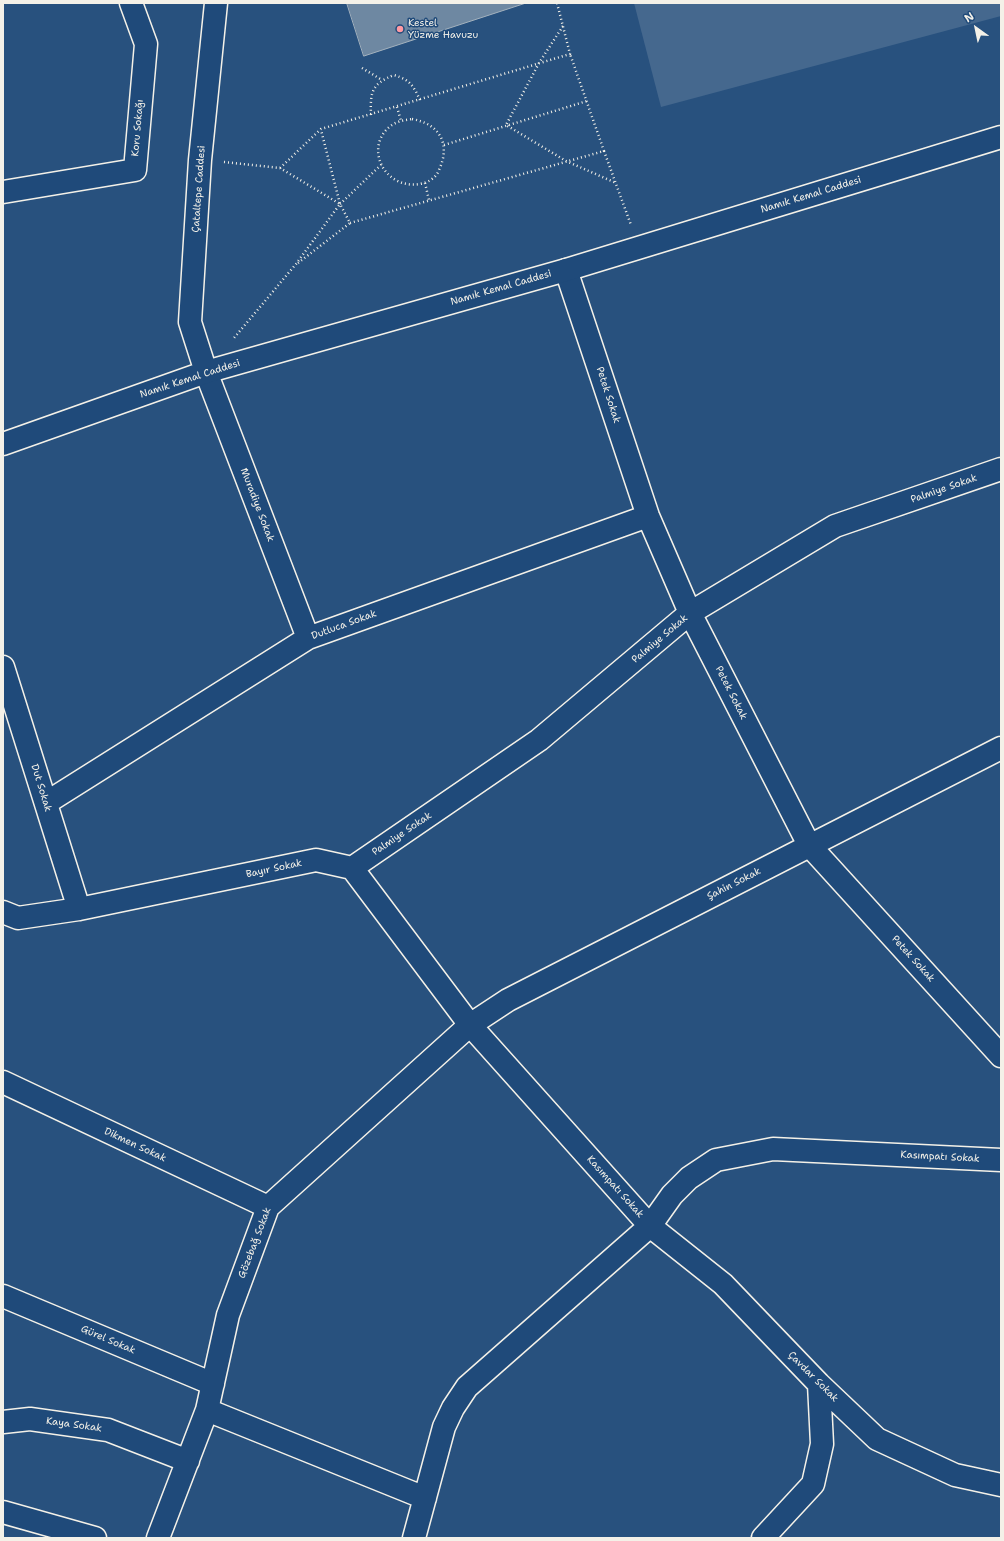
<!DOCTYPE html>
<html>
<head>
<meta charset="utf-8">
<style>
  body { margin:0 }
  #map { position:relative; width:1004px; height:1541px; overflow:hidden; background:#28517e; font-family:"Shantell Sans",sans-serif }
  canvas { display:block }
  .frame { position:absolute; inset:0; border:4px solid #f4f1e8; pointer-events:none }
  .north { position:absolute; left:956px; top:8px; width:40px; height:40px; -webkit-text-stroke:3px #1f4a7a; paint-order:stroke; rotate:327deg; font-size:11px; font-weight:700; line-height:16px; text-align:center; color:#f4f1e8 }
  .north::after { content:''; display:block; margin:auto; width:14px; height:18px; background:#f4f1e8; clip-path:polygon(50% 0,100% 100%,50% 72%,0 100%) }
</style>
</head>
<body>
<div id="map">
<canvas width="1004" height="1541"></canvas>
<div class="frame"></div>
<div class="north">N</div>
</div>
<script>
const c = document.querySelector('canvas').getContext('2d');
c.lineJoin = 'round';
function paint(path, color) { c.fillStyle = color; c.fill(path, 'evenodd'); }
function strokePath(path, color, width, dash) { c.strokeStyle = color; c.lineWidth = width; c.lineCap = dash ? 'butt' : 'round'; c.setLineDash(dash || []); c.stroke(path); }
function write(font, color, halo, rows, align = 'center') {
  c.font = font + ' "Shantell Sans",sans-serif'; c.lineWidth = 3; c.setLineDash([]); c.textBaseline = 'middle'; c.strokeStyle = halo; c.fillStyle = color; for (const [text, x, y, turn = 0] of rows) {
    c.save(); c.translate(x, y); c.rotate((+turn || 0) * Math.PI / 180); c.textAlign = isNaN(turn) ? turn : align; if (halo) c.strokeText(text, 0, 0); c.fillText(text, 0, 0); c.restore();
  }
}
const green = new Path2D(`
  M 634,3 L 1001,3 L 1001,16 L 661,107 Z`);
const water = new Path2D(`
  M 347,3 L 526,3 L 364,56 Z`);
const path = new Path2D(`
  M 563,26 L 539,63 L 506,125 L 566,161 L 616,183
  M 362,68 L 382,80
  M 397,107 L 401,121
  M 371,115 C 370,91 372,84 394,75 C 410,80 413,85 420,100
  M 412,119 C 440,124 451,144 439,170 C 436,178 429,182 420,184 C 383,190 363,145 392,125 C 398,121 405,120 412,119 Z
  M 444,145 L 587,101
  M 604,151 L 631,225
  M 224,162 L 280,168 L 340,204 L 296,264 L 234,338
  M 280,168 L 321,129 L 570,54 L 557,3
  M 425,183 L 429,200
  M 340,204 L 381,165
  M 350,223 L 604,151 L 570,54
  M 298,263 L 350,223 L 340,204 L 321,130`);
const minor = new Path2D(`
  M 3,192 L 135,170 L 146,44 L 131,3
  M 566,270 L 648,516 L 690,613 L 809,845 L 1001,1056
  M 206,372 L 308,638
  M 3,667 L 79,909
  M 46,803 L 308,638 L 648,516
  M 352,868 L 539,740 L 690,613 L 835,526 L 1001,469
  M 3,912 L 18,918 L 79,909 L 316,860 L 352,868 L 470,1025 L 650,1226 L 672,1195 L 689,1178 L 716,1160 L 773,1149 L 1001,1160
  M 3,1082 L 268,1207
  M 3,1296 L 213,1384
  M 207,1410 L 425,1498
  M 3,1422 L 30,1419 L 108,1430 L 188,1461
  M 3,1512 L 95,1538
  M 158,1538 L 207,1410 L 228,1315 L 268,1207 L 470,1025 L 508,1000 L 1001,748
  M 414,1538 L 444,1427 L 453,1408 L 467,1387 L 650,1226 L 723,1284 L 819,1384 L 877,1439 L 955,1475 L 1001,1485
  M 763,1538 L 813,1484 L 822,1444 L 819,1384`);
const major = new Path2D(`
  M 206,372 L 190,322 L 200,160 L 216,3
  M 3,444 L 206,372 L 566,270 L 1001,137`);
const markers = [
  [400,29,4,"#ff9aa2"]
];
const poiNames = [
  ["Kestel",408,23],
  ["Yüzme Havuzu",408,35]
];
const streetNames = [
  ["Koru Sokağı",138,128,-85],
  ["Çataltepe Caddesi",199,189,-86],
  ["Namık Kemal Caddesi",811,195,-17],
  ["Namık Kemal Caddesi",501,288,-16],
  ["Namık Kemal Caddesi",190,379,-18],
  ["Petek Sokak",608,395,72],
  ["Palmiye Sokak",944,489,-19],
  ["Muradiye Sokak",257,505,69],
  ["Dutluca Sokak",344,625,-20],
  ["Palmiye Sokak",660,639,-40],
  ["Petek Sokak",731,693,63],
  ["Dut Sokak",41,788,73],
  ["Palmiye Sokak",402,834,-34],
  ["Bayır Sokak",274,869,-12],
  ["Şahin Sokak",734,884,-27],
  ["Petek Sokak",913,959,48],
  ["Dikmen Sokak",135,1145,25],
  ["Kasımpatı Sokak",940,1157,3],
  ["Kasımpatı Sokak",615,1187,48],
  ["Gözebağ Sokak",255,1243,-69],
  ["Gürel Sokak",108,1340,23],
  ["Çavdar Sokak",813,1377,45],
  ["Kaya Sokak",74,1425,8]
];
paint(green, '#45688e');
paint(water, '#6e88a2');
strokePath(water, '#a4b2be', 1);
strokePath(minor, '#f4f1e8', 25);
strokePath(major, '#f4f1e8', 25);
strokePath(path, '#f4f1e8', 2.5, [1, 3]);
strokePath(minor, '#1f4a7a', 22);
strokePath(major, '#1f4a7a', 22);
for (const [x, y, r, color] of markers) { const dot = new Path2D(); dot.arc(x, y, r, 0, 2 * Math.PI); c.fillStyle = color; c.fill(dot); strokePath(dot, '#1f4a7a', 1.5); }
write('10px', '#f4f1e8', '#1f4a7a', poiNames, 'left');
write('10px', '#f4f1e8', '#1f4a7a', streetNames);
</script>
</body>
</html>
